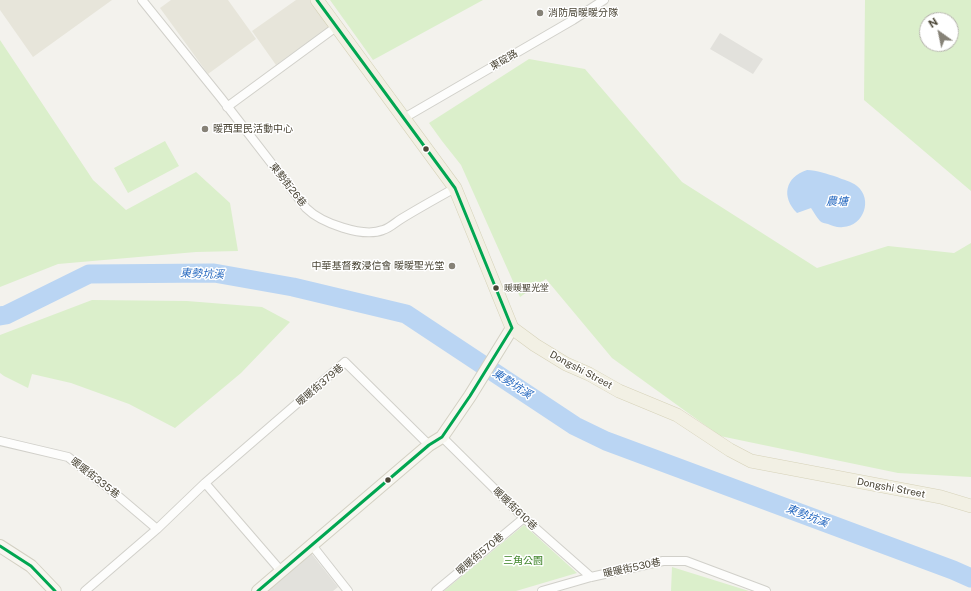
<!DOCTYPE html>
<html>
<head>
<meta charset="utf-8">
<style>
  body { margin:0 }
  #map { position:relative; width:971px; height:591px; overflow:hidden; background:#f3f2ed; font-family:"Public Sans",sans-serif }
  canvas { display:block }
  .north { position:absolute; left:919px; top:12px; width:40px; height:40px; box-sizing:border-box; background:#fff; border:1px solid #b7b5af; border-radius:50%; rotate:327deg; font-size:11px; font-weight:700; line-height:16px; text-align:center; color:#4b4637 }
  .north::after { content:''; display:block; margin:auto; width:14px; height:18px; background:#868277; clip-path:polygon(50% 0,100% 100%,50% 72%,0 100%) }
</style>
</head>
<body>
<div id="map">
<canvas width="971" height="591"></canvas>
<div class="north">N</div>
</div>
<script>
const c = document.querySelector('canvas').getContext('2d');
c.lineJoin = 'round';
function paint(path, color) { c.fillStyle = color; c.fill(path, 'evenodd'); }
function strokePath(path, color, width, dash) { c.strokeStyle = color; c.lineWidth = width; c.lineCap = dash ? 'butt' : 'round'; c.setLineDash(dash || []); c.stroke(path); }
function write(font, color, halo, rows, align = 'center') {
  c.font = font + ' "Public Sans","Noto Sans TC",sans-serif'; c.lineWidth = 3; c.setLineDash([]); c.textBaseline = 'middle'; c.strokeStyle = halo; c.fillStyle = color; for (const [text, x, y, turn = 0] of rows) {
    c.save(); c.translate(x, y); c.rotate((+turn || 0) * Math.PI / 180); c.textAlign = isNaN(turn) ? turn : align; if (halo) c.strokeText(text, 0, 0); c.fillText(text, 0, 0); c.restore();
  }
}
const residential = new Path2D(`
  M 0,0 L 112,0 L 33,57 L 0,10 Z
  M 171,0 L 228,0 L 256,39 L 208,74 L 160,8 Z
  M 296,0 L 310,0 L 329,27 L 276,65 L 252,31 Z`);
const green = new Path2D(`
  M 330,0 L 483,0 L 373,60 Z
  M 865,0 L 971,0 L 971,191 L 864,100 ZM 927,20 L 951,20 L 951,44 L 927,44 Z
  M 0,40 L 93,180 L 126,210 L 196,172 L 230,203 L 238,251 L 196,252 L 58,264 L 0,287 Z
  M 529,59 L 585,69 L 682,182 L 817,268 L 888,246 L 954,253 L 971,243 L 971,477 L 898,473 L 720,436 L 612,358 L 546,279 L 520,297 L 461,165 L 442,141 L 429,123 Z
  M 165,141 L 179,166 L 128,193 L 114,168 Z
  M 92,300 L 187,301 L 262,307 L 290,322 L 241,373 L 175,428 L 129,404 L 71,383 L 32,374 L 28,388 L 4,376 L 0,373 L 0,335 Z
  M 524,525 L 577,573 L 516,591 L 444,591 Z
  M 672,567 L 749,591 L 671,591 Z`);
const parking = new Path2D(`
  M 720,33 L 763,59 L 753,74 L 710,49 Z
  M 311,553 L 338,587 L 333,591 L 265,591 Z`);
const water = new Path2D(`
  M 807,170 C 817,170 827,174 837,177 C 843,180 851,181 857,186 C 873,199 864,226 843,227 C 838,228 833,226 828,224 C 825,223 822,223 820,221 C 816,217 814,212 811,208 L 797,213 C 781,197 785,177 807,170 Z`);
const river = new Path2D(`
  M 0,316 L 6,315 L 89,274 L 214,273 L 293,287 L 406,314 L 575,426 L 606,441 L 953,570 L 971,578`);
const street = new Path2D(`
  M 142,0 L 221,98 L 306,208 C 321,223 363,238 383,230 C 390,228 396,222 401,219 C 419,208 437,198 455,188
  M 227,107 L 336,27
  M 404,118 L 573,20 L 604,0
  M 442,437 L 524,518 L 591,577
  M 0,441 L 68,457 L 111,490 L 157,529
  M 205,483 L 281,571
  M 311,544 L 348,591
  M 85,591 L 157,529 L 205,483 L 345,362 L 429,445
  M 436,591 L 524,518
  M 542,591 L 591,577 L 663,561 L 686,561 L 766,591`);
const secondary = new Path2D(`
  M 0,546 L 31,566 L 55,591
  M 258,591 L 429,445 L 442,437 L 470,396 L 512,328`);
const primary = new Path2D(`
  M 317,0 L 455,188 L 512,328 L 535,345 L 566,364 L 589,374 L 619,391 L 677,415 L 730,450 L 751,461 L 941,497 L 971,506`);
const bus1 = new Path2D(`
  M 0,546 L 31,566 L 55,591
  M 258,591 L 429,445 L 442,437 L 470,396 L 512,328 L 455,188 L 317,0`);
const markers = [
  [540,13,4,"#868277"],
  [205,129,4,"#868277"],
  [426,149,3.5,"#4b4637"],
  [452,266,4,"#868277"],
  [496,288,3.5,"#4b4637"],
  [388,480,3.5,"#4b4637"]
];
const busNames = [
  ["暖暖聖光堂",504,288]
];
const poiNames = [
  ["消防局暖暖分隊",548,13],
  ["暖西里民活動中心",213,129],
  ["中華基督教浸信會 暖暖聖光堂",444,266,"right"]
];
const streetNames = [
  ["東碇路",504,60,-30],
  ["東勢街26巷",288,185,52],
  ["Dongshi Street",581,370,28],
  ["暖暖街379巷",320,385,-40],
  ["暖暖街335巷",95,478,38],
  ["Dongshi Street",891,488,11],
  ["暖暖街610巷",515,509,44],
  ["暖暖街570巷",480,554,-40],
  ["暖暖街530巷",632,568,-12]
];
const parkNames = [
  ["三角公園",523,561]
];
const waterNames = [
  ["農塘",837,202],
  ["東勢坑溪",202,274,2],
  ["東勢坑溪",512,384,33],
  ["東勢坑溪",807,516,21]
];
paint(residential, '#e7e5da');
paint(green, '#dbefcb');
paint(parking, '#e2e1dc');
paint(water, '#bad5f3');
strokePath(river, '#bad5f3', 19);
strokePath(street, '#d1d0ca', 10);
strokePath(secondary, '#d3d0c3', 14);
strokePath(primary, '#d6d2b9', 14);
strokePath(street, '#fdfdfc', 8);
strokePath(secondary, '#f7f6f0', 12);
strokePath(primary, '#f2f0e4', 13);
strokePath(bus1, '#00a651', 3);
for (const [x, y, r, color] of markers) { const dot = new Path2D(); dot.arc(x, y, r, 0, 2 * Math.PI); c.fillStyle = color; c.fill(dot); strokePath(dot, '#fff', 1.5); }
write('9px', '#4b4637', '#fff', busNames, 'left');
write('10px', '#4b4637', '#fff', poiNames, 'left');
write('10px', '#4b4637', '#fff', streetNames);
write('10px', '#3a8224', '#fff', parkNames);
write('italic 11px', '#2669c0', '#fff', waterNames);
</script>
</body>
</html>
